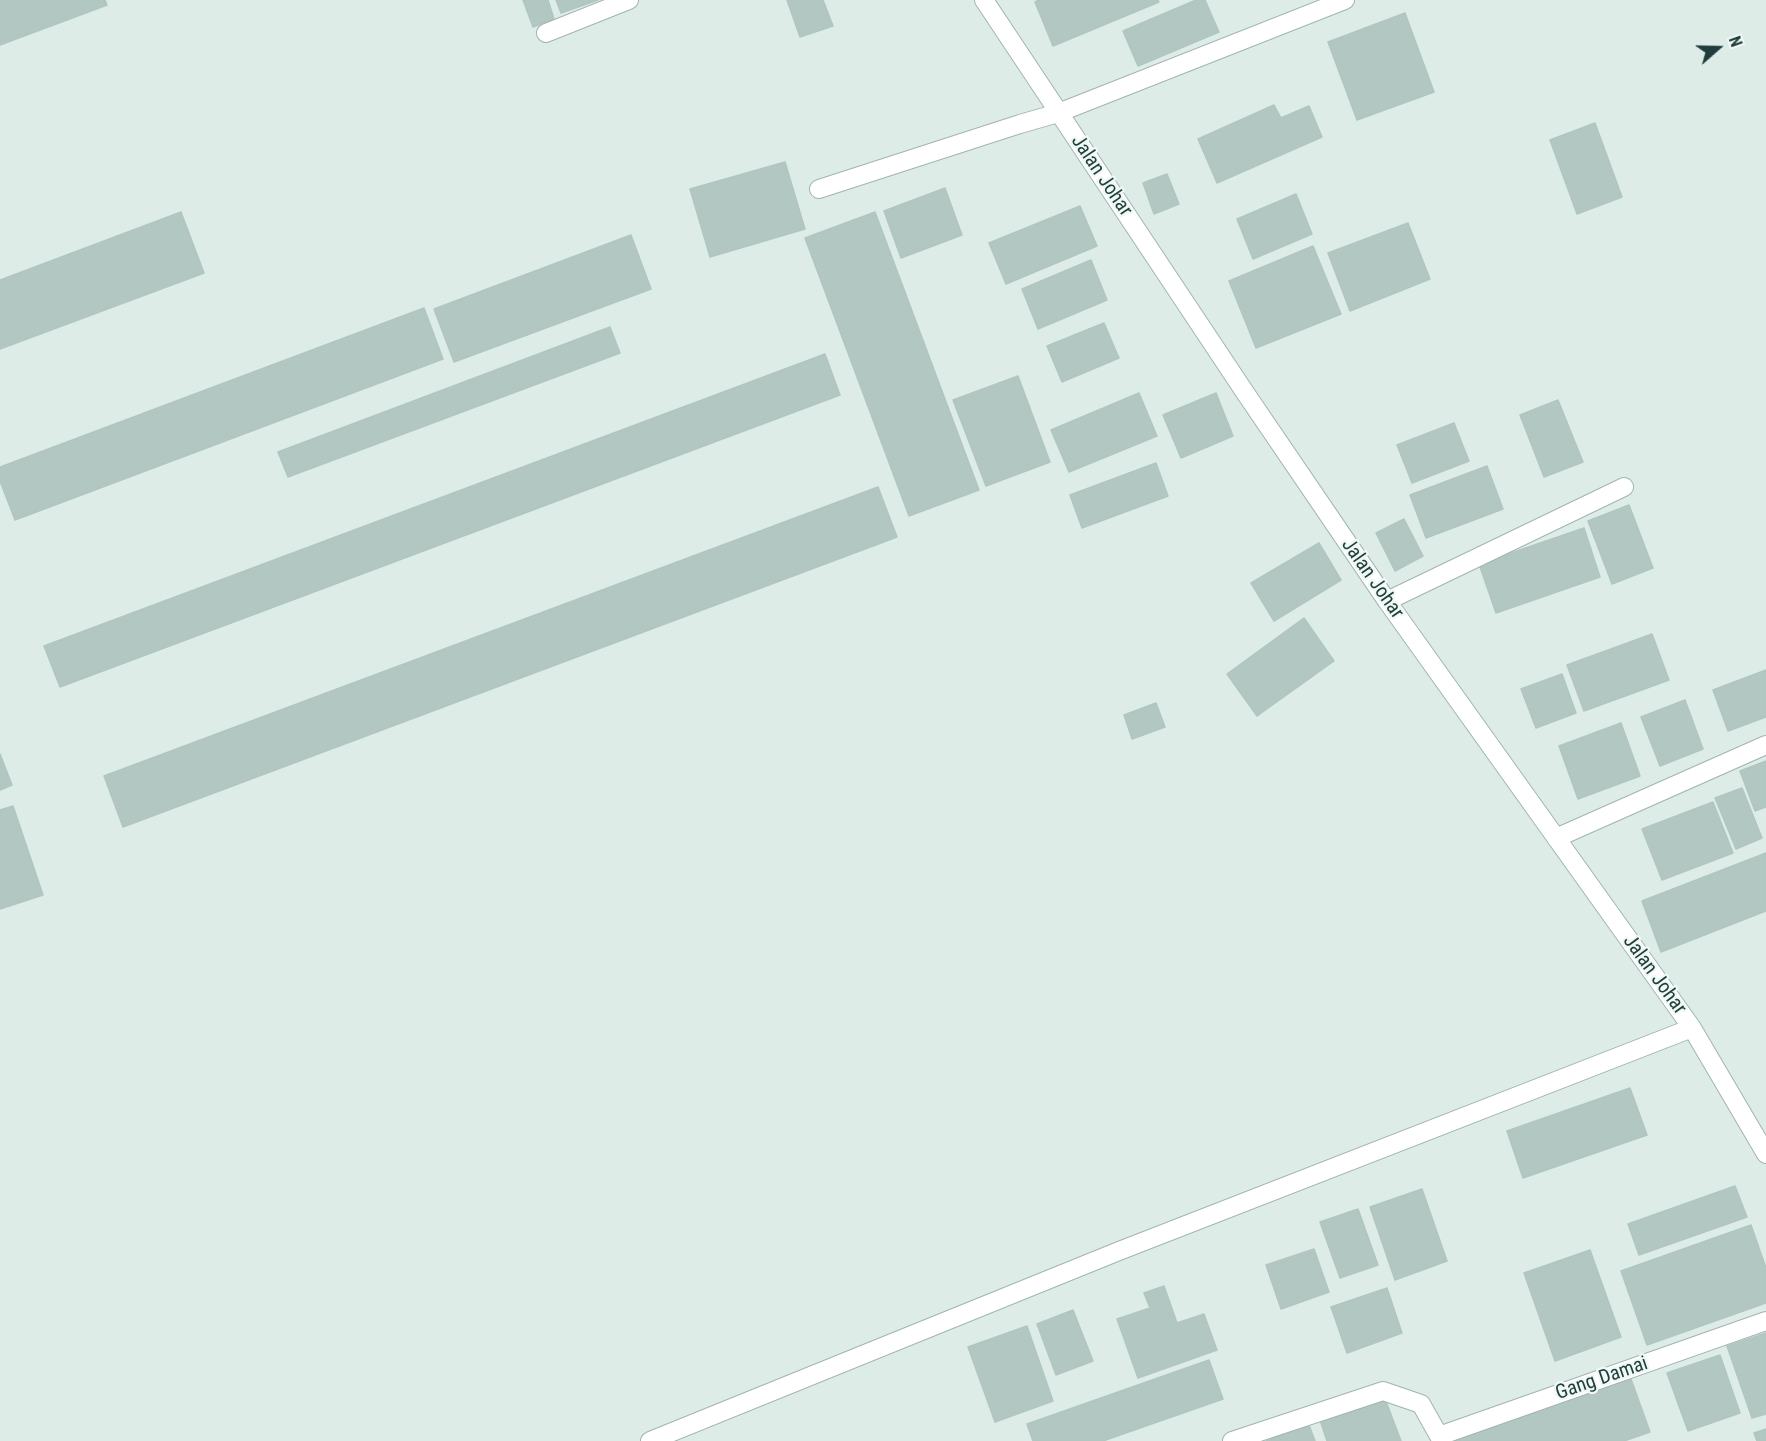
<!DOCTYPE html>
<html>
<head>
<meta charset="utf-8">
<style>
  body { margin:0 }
  #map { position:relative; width:1766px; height:1441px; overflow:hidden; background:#deece8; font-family:"Roboto Condensed",sans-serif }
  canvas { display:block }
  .north { position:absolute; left:1688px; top:18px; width:60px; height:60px; -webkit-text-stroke:4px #eff8f5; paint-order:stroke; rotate:70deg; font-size:16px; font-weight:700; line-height:24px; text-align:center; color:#1e3d3b }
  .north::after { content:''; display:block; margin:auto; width:21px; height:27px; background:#1e3d3b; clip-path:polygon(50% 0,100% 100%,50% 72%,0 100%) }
</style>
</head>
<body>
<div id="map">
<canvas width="1766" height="1441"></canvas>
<div class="north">N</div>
</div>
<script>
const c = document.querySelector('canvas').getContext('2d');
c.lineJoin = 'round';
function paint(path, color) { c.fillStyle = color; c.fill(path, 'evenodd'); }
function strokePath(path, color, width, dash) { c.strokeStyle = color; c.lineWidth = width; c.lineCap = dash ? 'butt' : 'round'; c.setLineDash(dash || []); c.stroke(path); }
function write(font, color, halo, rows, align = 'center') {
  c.font = font + ' "Roboto Condensed",sans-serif'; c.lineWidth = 4.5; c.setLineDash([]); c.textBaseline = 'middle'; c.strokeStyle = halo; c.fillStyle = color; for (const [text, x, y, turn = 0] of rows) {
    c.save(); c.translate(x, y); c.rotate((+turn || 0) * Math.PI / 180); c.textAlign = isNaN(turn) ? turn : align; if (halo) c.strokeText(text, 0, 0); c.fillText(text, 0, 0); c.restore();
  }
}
const building = new Path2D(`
  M 0,0 L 105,0 L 107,5 L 0,45 Z
  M 523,0 L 548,0 L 554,19 L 533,27 Z
  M 556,0 L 598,0 L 561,13 Z
  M 787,0 L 823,0 L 833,26 L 800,37 Z
  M 1039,0 L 1158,0 L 1159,2 L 1053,46 L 1035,2 Z
  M 1196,0 L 1205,0 L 1219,32 L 1138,66 L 1123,31 Z
  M 1405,13 L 1434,92 L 1357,120 L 1328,42 Z
  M 1274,105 L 1281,118 L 1309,106 L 1322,137 L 1217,183 L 1198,139 Z
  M 1595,123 L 1622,197 L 1577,214 L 1550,140 Z
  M 785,162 L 805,229 L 710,257 L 690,189 Z
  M 1167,174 L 1179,204 L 1154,214 L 1143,183 Z
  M 945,188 L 962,235 L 901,258 L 884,211 Z
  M 1296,194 L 1312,234 L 1253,259 L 1237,219 Z
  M 1080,206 L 1097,246 L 1006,284 L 989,243 Z
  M 181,212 L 204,273 L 0,349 L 0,280 Z
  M 875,212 L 979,490 L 909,516 L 805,238 Z
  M 1408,223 L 1430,279 L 1350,311 L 1328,253 Z
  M 631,235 L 651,289 L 454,362 L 434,309 Z
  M 1313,246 L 1341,314 L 1256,348 L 1229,281 Z
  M 1091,260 L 1107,300 L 1038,329 L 1022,289 Z
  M 424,308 L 443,359 L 15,520 L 0,481 L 0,467 Z
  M 1104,323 L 1119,358 L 1062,382 L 1047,346 Z
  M 610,327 L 620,353 L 288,477 L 278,452 Z
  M 825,354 L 840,395 L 60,687 L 44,646 Z
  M 1018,376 L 1050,462 L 986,486 L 953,400 Z
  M 1139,393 L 1157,436 L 1069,472 L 1051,430 Z
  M 1216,393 L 1233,436 L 1181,458 L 1163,415 Z
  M 1558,400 L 1583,462 L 1544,477 L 1520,415 Z
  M 1454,423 L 1469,461 L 1412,483 L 1397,445 Z
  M 1156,463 L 1168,496 L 1082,528 L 1070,495 Z
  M 1487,466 L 1503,509 L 1426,538 L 1410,495 Z
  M 878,487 L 897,537 L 123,827 L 104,776 Z
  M 1629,505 L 1653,568 L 1612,584 L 1588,521 Z
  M 1404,519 L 1423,556 L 1395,571 L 1376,533 Z
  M 1584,528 L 1600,577 L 1496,613 L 1479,564 Z
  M 1319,543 L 1341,580 L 1274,621 L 1251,583 Z
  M 1304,618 L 1334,661 L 1257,716 L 1227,674 Z
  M 1652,634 L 1669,680 L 1584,711 L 1567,665 Z
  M 1766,670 L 1766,717 L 1728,731 L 1713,690 Z
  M 1562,674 L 1576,713 L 1536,728 L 1521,689 Z
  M 1685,700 L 1703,749 L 1660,766 L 1641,717 Z
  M 1156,703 L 1165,727 L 1132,739 L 1124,715 Z
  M 1621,723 L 1640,776 L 1578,799 L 1559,746 Z
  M 0,754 L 12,785 L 0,790 Z
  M 1766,761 L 1766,807 L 1755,811 L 1740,771 Z
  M 1742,788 L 1762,838 L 1736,849 L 1715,798 Z
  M 1713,802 L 1733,853 L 1662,880 L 1642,829 Z
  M 13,806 L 43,895 L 0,909 L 0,810 Z
  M 1766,853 L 1766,911 L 1661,952 L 1642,901 Z
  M 1630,1088 L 1647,1135 L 1523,1178 L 1507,1131 Z
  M 1735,1186 L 1747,1217 L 1639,1255 L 1628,1224 Z
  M 1422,1189 L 1447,1261 L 1395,1280 L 1370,1207 Z
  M 1358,1209 L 1378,1265 L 1340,1278 L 1320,1222 Z
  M 1751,1225 L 1766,1268 L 1766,1303 L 1647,1345 L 1621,1271 Z
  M 1314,1249 L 1329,1292 L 1281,1309 L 1266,1265 Z
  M 1590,1250 L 1621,1337 L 1555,1361 L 1524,1273 Z
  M 1164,1286 L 1177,1323 L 1204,1314 L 1217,1350 L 1138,1378 L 1117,1319 L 1150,1308 L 1144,1293 Z
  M 1387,1288 L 1402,1333 L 1347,1353 L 1331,1307 Z
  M 1073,1310 L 1093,1361 L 1056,1375 L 1037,1324 Z
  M 1027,1326 L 1053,1401 L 995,1422 L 968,1347 Z
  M 1766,1333 L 1766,1414 L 1752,1418 L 1727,1346 Z
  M 1720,1355 L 1740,1413 L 1688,1431 L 1667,1373 Z
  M 1209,1360 L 1223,1399 L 1103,1441 L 1033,1441 L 1027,1424 Z
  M 1631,1379 L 1650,1432 L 1624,1441 L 1454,1441 Z
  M 1384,1396 L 1401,1441 L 1327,1441 L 1320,1420 Z
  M 1309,1425 L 1315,1441 L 1266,1441 Z
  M 1766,1429 L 1766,1441 L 1757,1441 L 1754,1433 Z`);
const minor = new Path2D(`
  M 984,0 L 1244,391 L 1387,601 L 1692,1028 L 1766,1154
  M 546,33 L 629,0
  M 819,189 L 1020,124 L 1058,113 L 1345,0
  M 1387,601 L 1624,487
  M 1556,838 L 1766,745
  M 650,1441 L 1119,1251 L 1692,1028
  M 1232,1441 L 1383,1391 L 1421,1404 L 1439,1436 L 1766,1321`);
const streetNames = [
  ["Jalan Johar",1101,176,56],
  ["Jalan Johar",1372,579,55],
  ["Jalan Johar",1654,975,54],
  ["Gang Damai",1602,1379,-19]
];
paint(building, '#b3c7c2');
strokePath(building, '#b0c6c1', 1.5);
strokePath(minor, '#a1b4b1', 20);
strokePath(minor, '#fff', 18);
write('20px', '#1e3d3b', '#eff8f5', streetNames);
</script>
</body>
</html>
